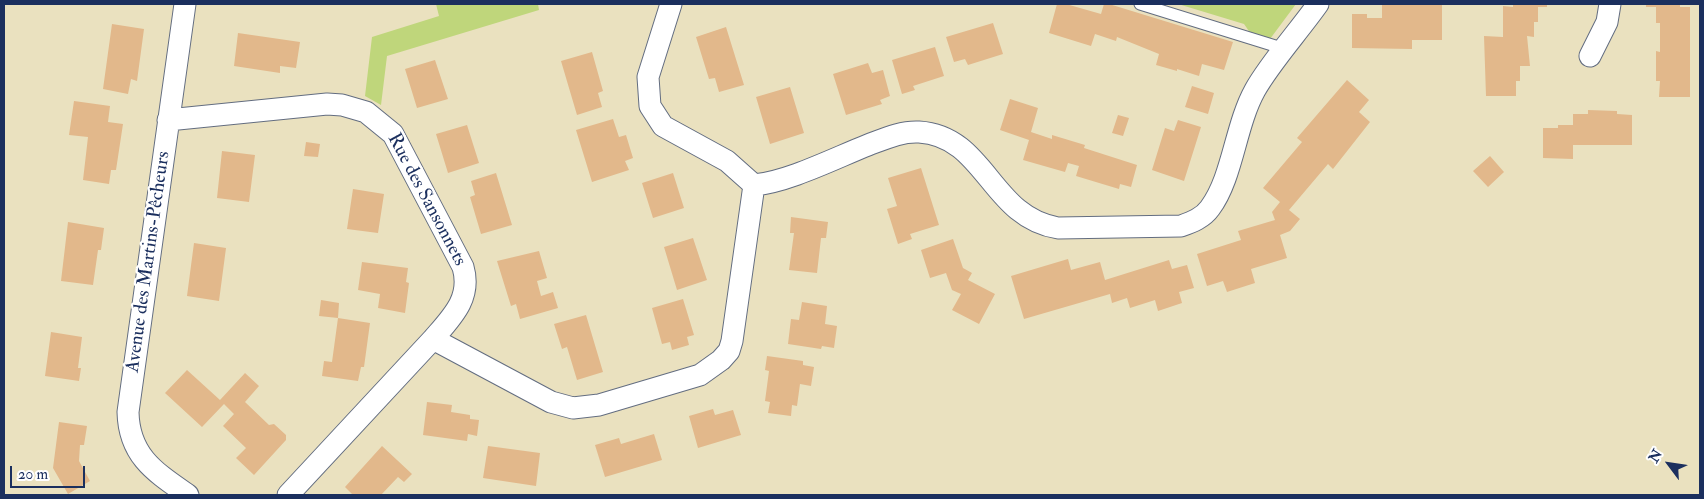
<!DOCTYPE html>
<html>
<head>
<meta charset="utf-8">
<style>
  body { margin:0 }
  #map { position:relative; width:1704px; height:499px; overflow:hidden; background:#eae1bf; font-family:"IM FELL Double Pica",serif }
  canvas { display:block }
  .frame { position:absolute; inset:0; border:5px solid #1b2f5e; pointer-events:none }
  .north { position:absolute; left:1644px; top:439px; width:50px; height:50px; -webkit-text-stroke:4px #fff; paint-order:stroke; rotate:301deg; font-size:14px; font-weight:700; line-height:20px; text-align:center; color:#1b2f5e }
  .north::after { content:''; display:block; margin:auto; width:18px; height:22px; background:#1b2f5e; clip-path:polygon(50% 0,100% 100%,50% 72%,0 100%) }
  .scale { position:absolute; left:10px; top:466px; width:75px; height:22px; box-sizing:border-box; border:2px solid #1b2f5e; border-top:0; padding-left:6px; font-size:15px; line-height:18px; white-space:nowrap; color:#1b2f5e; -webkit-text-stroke:4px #fff; paint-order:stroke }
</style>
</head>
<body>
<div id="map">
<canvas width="1704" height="499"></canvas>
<div class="frame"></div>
<div class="north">N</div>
<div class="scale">20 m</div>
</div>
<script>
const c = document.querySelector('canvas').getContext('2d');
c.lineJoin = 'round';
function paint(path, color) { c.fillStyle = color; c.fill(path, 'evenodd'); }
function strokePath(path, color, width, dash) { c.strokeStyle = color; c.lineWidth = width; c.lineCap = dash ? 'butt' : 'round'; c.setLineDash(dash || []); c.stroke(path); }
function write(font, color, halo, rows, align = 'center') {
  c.font = font + ' "IM FELL Double Pica",serif'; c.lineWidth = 4.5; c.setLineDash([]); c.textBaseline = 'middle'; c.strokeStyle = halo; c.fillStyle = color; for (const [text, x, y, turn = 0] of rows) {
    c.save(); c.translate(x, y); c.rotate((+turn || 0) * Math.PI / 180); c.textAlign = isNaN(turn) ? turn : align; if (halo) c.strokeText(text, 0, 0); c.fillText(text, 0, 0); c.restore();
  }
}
const green = new Path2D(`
  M 436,4 L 538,4 L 539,10 L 387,56 L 381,105 L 365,96 L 372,37 L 439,16 Z
  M 1178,4 L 1296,4 L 1270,39 L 1251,34 L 1244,24 Z`);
const building = new Path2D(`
  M 1057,4 L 1066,4 L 1101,14 L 1104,4 L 1109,4 L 1233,42 L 1224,70 L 1202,64 L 1199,76 L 1177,69 L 1177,71 L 1156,65 L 1159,54 L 1117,37 L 1116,41 L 1095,34 L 1091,46 L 1049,33 Z
  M 1382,4 L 1442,4 L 1442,40 L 1412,40 L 1412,49 L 1352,48 L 1352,14 L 1367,14 L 1367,18 L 1382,18 Z
  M 1513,4 L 1547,4 L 1547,7 L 1538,7 L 1538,22 L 1534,22 L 1534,37 L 1527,36 L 1530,66 L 1520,66 L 1520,81 L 1516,81 L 1516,96 L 1486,96 L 1484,36 L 1503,37 L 1503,6 L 1513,7 Z
  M 1646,4 L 1680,4 L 1680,7 L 1690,7 L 1690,97 L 1659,97 L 1660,81 L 1656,81 L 1656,51 L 1660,52 L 1660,23 L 1656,23 L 1656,7 L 1646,7 Z
  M 993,23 L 1003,54 L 968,65 L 965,59 L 954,62 L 946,37 Z
  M 112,24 L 144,29 L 137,81 L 131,79 L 128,94 L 103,89 Z
  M 726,27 L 744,85 L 719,92 L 715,78 L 709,79 L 696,37 Z
  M 238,33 L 300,42 L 296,68 L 280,66 L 280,73 L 234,66 Z
  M 935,47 L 944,76 L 913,86 L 915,90 L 902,94 L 892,60 Z
  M 592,52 L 603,91 L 598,93 L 602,107 L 577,115 L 561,61 Z
  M 435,60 L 448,99 L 417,108 L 405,69 Z
  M 868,63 L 872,73 L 883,70 L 890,96 L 880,100 L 882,104 L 846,115 L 833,74 Z
  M 1347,80 L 1369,100 L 1359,112 L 1370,122 L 1333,169 L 1328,164 L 1289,210 L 1300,219 L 1290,231 L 1280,235 L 1287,258 L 1251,269 L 1255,283 L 1227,292 L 1223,281 L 1207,286 L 1197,254 L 1241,240 L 1238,231 L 1275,220 L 1272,212 L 1280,202 L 1263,188 L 1302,142 L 1297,138 Z
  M 1192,86 L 1214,93 L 1208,114 L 1185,107 Z
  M 790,87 L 804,133 L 770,144 L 756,97 Z
  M 1010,99 L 1038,108 L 1031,132 L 1052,139 L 1052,135 L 1085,145 L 1084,148 L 1137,165 L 1131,187 L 1120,184 L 1119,189 L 1076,176 L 1079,166 L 1068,163 L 1065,172 L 1023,160 L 1029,140 L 1000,130 Z
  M 74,101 L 110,106 L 108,122 L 123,124 L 116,170 L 111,170 L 109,184 L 83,180 L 88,137 L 69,135 Z
  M 1588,110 L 1617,111 L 1617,114 L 1632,115 L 1632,145 L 1573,145 L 1573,159 L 1543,158 L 1543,128 L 1558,128 L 1558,125 L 1573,125 L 1573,114 L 1588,114 Z
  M 1118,115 L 1129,118 L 1123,136 L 1112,133 Z
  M 613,119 L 619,137 L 626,135 L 633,158 L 625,161 L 629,170 L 592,182 L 576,130 Z
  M 1178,120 L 1201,127 L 1184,181 L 1152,170 L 1165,128 L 1174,131 Z
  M 467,125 L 479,163 L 448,173 L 436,134 Z
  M 306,142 L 320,144 L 318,157 L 304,156 Z
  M 222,151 L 255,155 L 249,202 L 217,198 Z
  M 1490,156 L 1504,172 L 1488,187 L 1473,171 Z
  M 921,168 L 939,225 L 910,234 L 912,239 L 898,244 L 887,209 L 897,206 L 888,178 Z
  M 496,173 L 512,225 L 481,234 L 470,197 L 475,195 L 471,181 Z
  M 673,173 L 684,208 L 653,218 L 642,183 Z
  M 353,189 L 384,194 L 378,233 L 347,229 Z
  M 791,217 L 828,222 L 826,238 L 821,238 L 817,273 L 789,270 L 794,233 L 790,233 Z
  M 68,222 L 104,228 L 101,250 L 98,250 L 93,285 L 61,281 Z
  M 693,238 L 707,280 L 677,290 L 664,247 Z
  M 953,239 L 963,268 L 972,273 L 968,280 L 995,294 L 979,324 L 952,310 L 961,294 L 952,290 L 946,273 L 930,278 L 921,250 Z
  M 194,243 L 226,248 L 219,301 L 187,296 Z
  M 539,251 L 547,278 L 537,281 L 541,296 L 553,292 L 558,308 L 520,319 L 516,304 L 511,306 L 497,261 Z
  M 1068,259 L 1071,270 L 1100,262 L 1105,280 L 1169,260 L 1172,269 L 1187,265 L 1194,288 L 1179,292 L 1182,303 L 1158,311 L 1155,300 L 1130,308 L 1127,298 L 1112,303 L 1110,294 L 1024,319 L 1011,276 Z
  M 362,262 L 408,268 L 406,282 L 409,283 L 405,313 L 378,308 L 380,294 L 358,290 Z
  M 683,299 L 694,335 L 687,337 L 689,345 L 672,350 L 670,342 L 662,344 L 652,308 Z
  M 321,300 L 339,303 L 338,318 L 319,316 Z
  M 802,302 L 827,306 L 825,324 L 837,326 L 834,348 L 822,346 L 821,349 L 788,344 L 791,319 L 799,320 Z
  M 586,315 L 603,372 L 577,380 L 567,347 L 562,349 L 554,324 Z
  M 338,318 L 370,323 L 364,367 L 361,367 L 358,381 L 322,376 L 324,361 L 332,362 Z
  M 51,332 L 82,337 L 78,368 L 81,368 L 79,381 L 45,376 Z
  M 767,356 L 803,361 L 803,365 L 814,367 L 811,386 L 800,384 L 797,406 L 792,405 L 791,416 L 768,413 L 770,402 L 765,401 L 769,371 L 765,370 Z
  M 187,370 L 220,400 L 245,373 L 259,386 L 245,402 L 269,425 L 274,424 L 286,435 L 286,440 L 254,475 L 236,458 L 246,448 L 223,426 L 234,414 L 224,404 L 202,427 L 165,393 Z
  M 427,402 L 452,405 L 451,412 L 470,415 L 470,419 L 479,420 L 477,436 L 468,434 L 467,441 L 423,435 Z
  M 713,409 L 715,415 L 733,410 L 741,435 L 698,448 L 689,416 Z
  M 59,422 L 87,426 L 84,445 L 80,445 L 79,461 L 90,481 L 68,494 L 53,468 Z
  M 654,434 L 662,460 L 605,477 L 595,445 L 619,438 L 621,444 Z
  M 382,446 L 412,474 L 404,482 L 398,477 L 381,495 L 353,495 L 345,487 Z
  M 488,446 L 540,453 L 536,486 L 483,478 Z`);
const service = new Path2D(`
  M 1140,4 L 1285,49`);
const minor = new Path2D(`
  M 185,4 L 128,412 C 129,456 155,472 188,495
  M 671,4 L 648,77 L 650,106 L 663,126 L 727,161 L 754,185 C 788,182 835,158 868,145 C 884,139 901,131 919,132 C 986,136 990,217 1058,228 L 1181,226 C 1192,222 1203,218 1210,208 C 1233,177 1235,126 1255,90 C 1270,63 1299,31 1318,4
  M 1590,56 L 1607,22 L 1610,4
  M 168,120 L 327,104 L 342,105 L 366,112 L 393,134 L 463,267 C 472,298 452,317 433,339
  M 288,495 L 433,339 L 551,402 L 573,408 L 599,405 L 700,375 L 721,360 L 729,351 L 732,341 L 754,185`);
const streetNames = [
  ["Rue des Sansonnets",426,200,62],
  ["Avenue des Martins-Pêcheurs",149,262,-82]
];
paint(green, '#bfd67b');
paint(building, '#e2b88b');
strokePath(service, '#636d80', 13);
strokePath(minor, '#636d80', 23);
strokePath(service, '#fff', 11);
strokePath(minor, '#fff', 21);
write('19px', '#1b2f5e', '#fff', streetNames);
</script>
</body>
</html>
